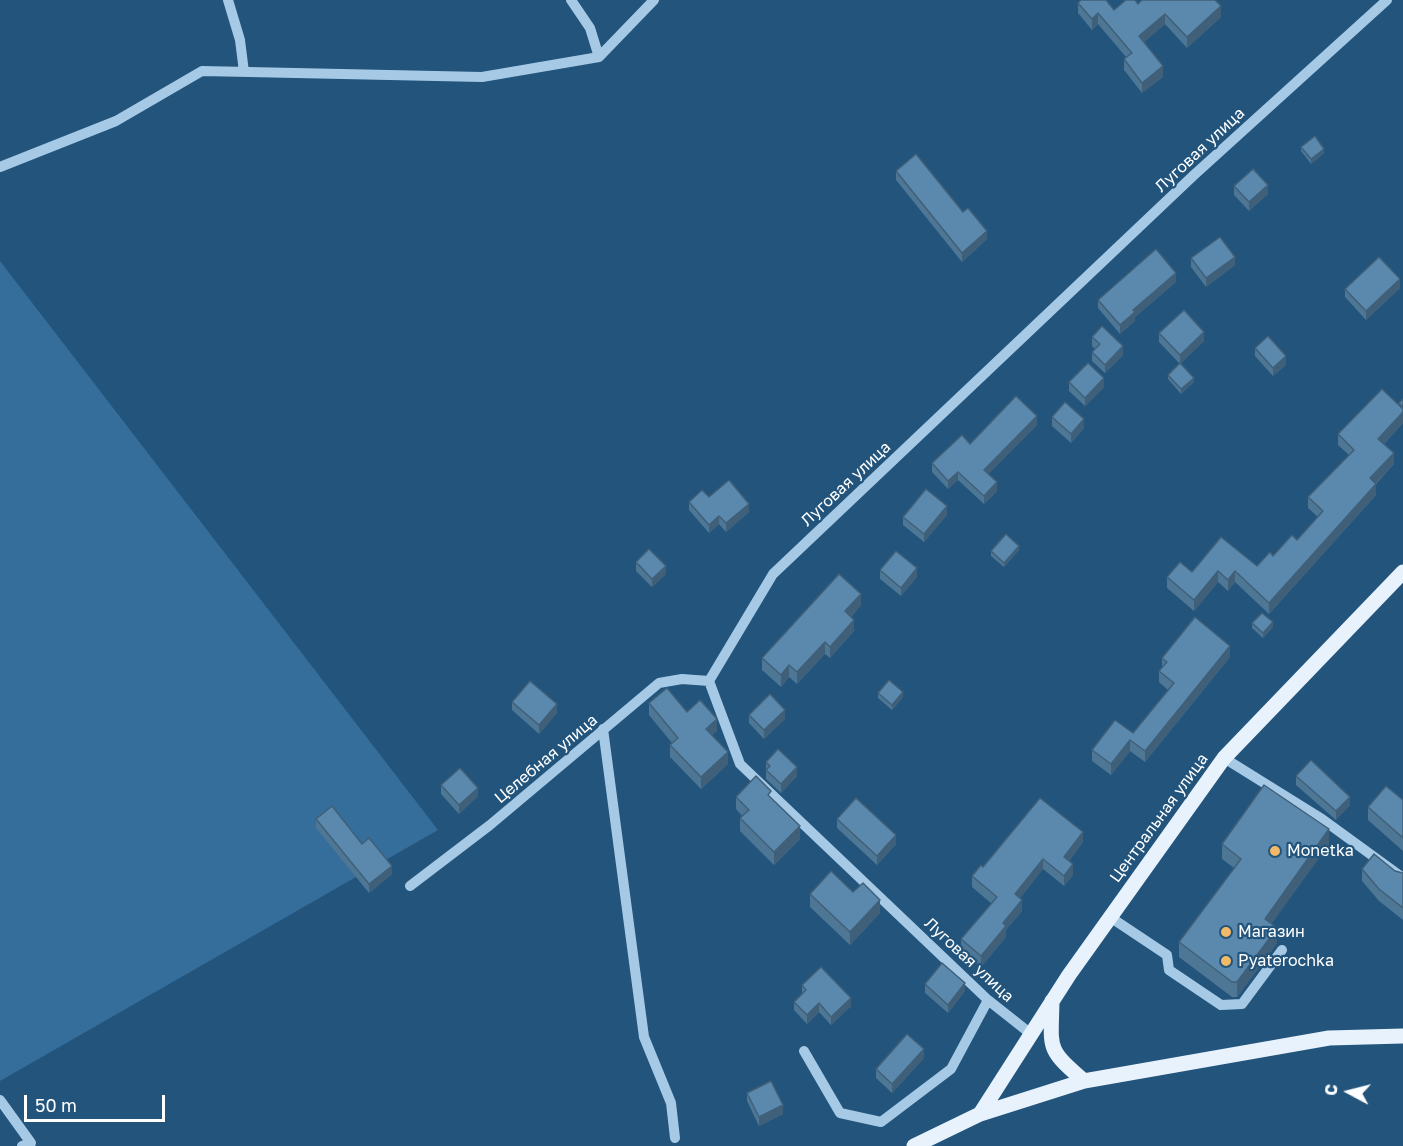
<!DOCTYPE html>
<html>
<head>
<meta charset="utf-8">
<style>
  body { margin:0 }
  #map { position:relative; width:1403px; height:1146px; overflow:hidden; background:#22547c; font-family:"Golos Text",sans-serif }
  canvas { display:block }
  .north { position:absolute; left:1319px; top:1062px; width:60px; height:60px; -webkit-text-stroke:4px #22547c; paint-order:stroke; rotate:277deg; font-size:16px; font-weight:700; line-height:24px; text-align:center; color:#fff }
  .north::after { content:''; display:block; margin:auto; width:21px; height:27px; background:#fff; clip-path:polygon(50% 0,100% 100%,50% 72%,0 100%) }
  .scale { position:absolute; left:24px; top:1095px; width:141px; height:27px; box-sizing:border-box; border:3px solid #fff; border-top:0; padding-left:8px; font-size:18px; line-height:21px; white-space:nowrap; color:#fff; -webkit-text-stroke:4px #22547c; paint-order:stroke }
</style>
</head>
<body>
<div id="map">
<canvas width="1403" height="1146"></canvas>
<div class="north">С</div>
<div class="scale">50 m</div>
</div>
<script>
const c = document.querySelector('canvas').getContext('2d');
c.lineJoin = 'round';
function paint(path, color) { c.fillStyle = color; c.fill(path, 'evenodd'); }
function strokePath(path, color, width, dash) { c.strokeStyle = color; c.lineWidth = width; c.lineCap = dash ? 'butt' : 'round'; c.setLineDash(dash || []); c.stroke(path); }
function write(font, color, halo, rows, align = 'center') {
  c.font = font + ' "Golos Text",sans-serif'; c.lineWidth = 4.5; c.setLineDash([]); c.textBaseline = 'middle'; c.strokeStyle = halo; c.fillStyle = color; for (const [text, x, y, turn = 0] of rows) {
    c.save(); c.translate(x, y); c.rotate((+turn || 0) * Math.PI / 180); c.textAlign = isNaN(turn) ? turn : align; if (halo) c.strokeText(text, 0, 0); c.fillText(text, 0, 0); c.restore();
  }
}
const green = new Path2D(`
  M 0,261 L 438,830 L 0,1081 Z`);
const minor = new Path2D(`
  M 228,0 L 240,40 L 244,72
  M 571,0 L 590,28 L 599,57
  M 0,167 L 116,121 L 202,71 L 482,77 L 599,57 L 654,0
  M 603,729 L 644,1037 L 671,1103 L 675,1138
  M 1224,758 L 1322,819 L 1403,878
  M 410,886 L 490,825 L 659,683 L 682,679 L 709,681
  M 1110,917 L 1167,955 L 1169,970 L 1221,1005 L 1242,1004 L 1282,950
  M 1031,1034 L 988,1000 L 740,764 L 709,681 L 773,574 L 1194,175 L 1387,0
  M 804,1051 L 840,1113 L 881,1122 L 951,1069 L 988,1000
  M 0,1100 L 31,1143 L 22,1146`);
const major = new Path2D(`
  M 1052,1001 C 1051,1050 1046,1048 1084,1081 L 1329,1038 L 1403,1036
  M 980,1114 L 1069,975 L 1224,758 L 1403,572
  M 914,1146 L 980,1114 L 1084,1081`);
const wall = new Path2D(`
  M 1078,3 L 1114,10 L 1138,4 L 1221,17 L 1187,48 L 1165,24 L 1144,42 L 1163,77 L 1142,93 L 1124,70 L 1124,59 L 1126,57 L 1098,24 L 1092,30 L 1078,13 Z
  M 1301,147 L 1324,153 L 1311,164 L 1301,151 Z
  M 896,171 L 963,212 L 987,239 L 962,262 L 896,180 Z
  M 1234,186 L 1268,194 L 1249,211 L 1234,195 Z
  M 1191,258 L 1235,265 L 1206,287 L 1191,267 Z
  M 1176,282 L 1135,317 L 1135,321 L 1120,334 L 1098,308 L 1098,300 Z
  M 1400,288 L 1366,320 L 1345,297 L 1345,289 Z
  M 1159,333 L 1204,341 L 1181,363 L 1194,382 L 1181,394 L 1168,379 L 1168,375 L 1180,364 L 1159,342 Z
  M 1092,337 L 1123,355 L 1105,373 L 1092,361 L 1092,352 L 1095,349 L 1092,346 Z
  M 1255,348 L 1286,365 L 1273,376 L 1255,356 Z
  M 1069,382 L 1104,387 L 1085,406 L 1069,391 Z
  M 1403,399 L 1403,423 L 1384,444 L 1394,464 L 1376,484 L 1376,495 L 1269,614 L 1235,582 L 1228,591 L 1218,582 L 1194,611 L 1167,588 L 1167,577 L 1192,572 L 1257,566 L 1297,540 L 1318,517 L 1308,508 L 1308,497 L 1349,455 L 1338,445 L 1338,434 L 1399,405 L 1399,403 Z
  M 1052,417 L 1084,428 L 1071,443 L 1052,426 Z
  M 1037,425 L 988,474 L 997,491 L 984,504 L 958,480 L 948,489 L 932,472 L 932,463 L 970,444 Z
  M 709,497 L 749,512 L 726,532 L 719,524 L 709,533 L 689,510 L 689,502 Z
  M 947,515 L 924,542 L 903,525 L 903,517 Z
  M 1019,550 L 1004,567 L 991,556 L 991,551 Z
  M 636,562 L 666,574 L 652,587 L 636,571 Z
  M 880,570 L 917,577 L 901,596 L 880,579 Z
  M 861,605 L 851,617 L 854,631 L 830,658 L 825,654 L 797,684 L 789,677 L 781,687 L 762,670 L 762,658 Z
  M 1252,623 L 1273,627 L 1263,638 L 1252,628 Z
  M 1230,657 L 1145,762 L 1130,751 L 1111,775 L 1092,761 L 1092,750 L 1133,733 L 1168,690 L 1159,682 L 1159,671 L 1162,667 L 1162,658 Z
  M 878,693 L 903,697 L 892,710 L 878,698 Z
  M 512,702 L 557,713 L 539,734 L 512,710 Z
  M 649,703 L 687,712 L 717,731 L 712,735 L 728,764 L 701,789 L 670,757 L 670,745 L 672,743 L 649,715 Z
  M 749,715 L 785,719 L 764,739 L 749,723 Z
  M 766,762 L 797,776 L 781,793 L 766,779 Z
  M 1296,776 L 1350,805 L 1336,820 L 1296,785 Z
  M 441,785 L 478,796 L 459,814 L 441,794 Z
  M 736,797 L 771,798 L 800,839 L 774,865 L 740,831 L 740,818 L 742,816 L 736,809 Z
  M 1403,800 L 1403,851 L 1368,820 L 1368,807 Z
  M 316,819 L 392,874 L 369,893 L 316,828 Z
  M 837,819 L 896,844 L 877,865 L 837,828 Z
  M 1083,842 L 1069,861 L 1073,875 L 1064,886 L 1043,869 L 1020,898 L 1022,911 L 1006,930 L 1006,937 L 981,967 L 961,950 L 961,939 L 992,904 L 972,887 L 972,876 L 983,867 Z
  M 1222,844 L 1329,844 L 1271,924 L 1277,943 L 1237,997 L 1232,997 L 1179,957 L 1179,942 L 1234,868 L 1222,859 Z
  M 1362,869 L 1395,871 L 1403,873 L 1403,920 L 1379,901 L 1362,881 Z
  M 853,892 L 880,913 L 850,945 L 810,907 L 810,894 Z
  M 925,984 L 965,991 L 948,1013 L 925,993 Z
  M 802,985 L 851,1006 L 831,1025 L 819,1012 L 807,1024 L 794,1010 L 794,1002 L 802,994 Z
  M 924,1058 L 892,1093 L 876,1078 L 876,1069 Z
  M 747,1093 L 783,1114 L 759,1126 L 747,1101 Z`);
const shadedWall = new Path2D(`
  M 1221,6 L 1221,17 L 1187,48 L 1187,37 Z
  M 1098,13 L 1098,24 L 1092,30 L 1092,19 Z
  M 1165,14 L 1165,24 L 1139,47 L 1139,36 Z
  M 1163,66 L 1163,77 L 1142,93 L 1142,83 Z
  M 1324,149 L 1324,153 L 1311,164 L 1311,159 Z
  M 1268,185 L 1268,194 L 1249,211 L 1249,202 Z
  M 987,231 L 987,239 L 962,262 L 962,253 Z
  M 1235,257 L 1235,265 L 1206,287 L 1206,278 Z
  M 1176,273 L 1176,282 L 1135,317 L 1135,321 L 1120,334 L 1120,325 L 1133,310 Z
  M 1400,279 L 1400,288 L 1366,320 L 1366,311 Z
  M 1204,332 L 1204,341 L 1180,364 L 1180,355 Z
  M 1123,346 L 1123,355 L 1105,373 L 1105,365 Z
  M 1286,356 L 1286,365 L 1273,376 L 1273,368 Z
  M 1104,378 L 1104,387 L 1085,406 L 1085,398 Z
  M 1194,378 L 1194,382 L 1181,394 L 1181,389 Z
  M 1403,412 L 1403,423 L 1378,450 L 1378,439 Z
  M 1037,416 L 1037,425 L 984,479 L 984,470 Z
  M 1084,419 L 1084,428 L 1071,443 L 1071,434 Z
  M 1394,453 L 1394,464 L 1370,489 L 1370,478 Z
  M 958,472 L 958,480 L 948,489 L 948,481 Z
  M 997,482 L 997,491 L 984,504 L 984,496 Z
  M 1376,484 L 1376,495 L 1269,614 L 1269,603 Z
  M 749,504 L 749,512 L 726,532 L 726,523 Z
  M 947,506 L 947,515 L 924,542 L 924,534 Z
  M 719,516 L 719,524 L 709,533 L 709,525 Z
  M 1019,546 L 1019,550 L 1004,567 L 1004,563 Z
  M 666,566 L 666,574 L 652,587 L 652,579 Z
  M 917,568 L 917,577 L 901,596 L 901,588 Z
  M 1218,571 L 1218,582 L 1194,611 L 1194,600 Z
  M 1235,571 L 1235,582 L 1228,591 L 1228,580 Z
  M 861,594 L 861,605 L 845,623 L 845,611 Z
  M 854,620 L 854,631 L 830,658 L 830,647 Z
  M 1273,622 L 1273,627 L 1263,638 L 1263,633 Z
  M 825,642 L 825,654 L 797,684 L 797,672 Z
  M 1230,646 L 1230,657 L 1145,762 L 1145,751 Z
  M 789,665 L 789,677 L 781,687 L 781,675 Z
  M 903,692 L 903,697 L 892,710 L 892,705 Z
  M 557,704 L 557,713 L 539,734 L 539,725 Z
  M 785,710 L 785,719 L 764,739 L 764,730 Z
  M 717,719 L 717,731 L 706,741 L 706,729 Z
  M 1130,740 L 1130,751 L 1111,775 L 1111,764 Z
  M 728,752 L 728,764 L 701,789 L 701,777 Z
  M 797,767 L 797,776 L 781,793 L 781,784 Z
  M 478,788 L 478,796 L 459,814 L 459,805 Z
  M 1350,797 L 1350,805 L 1336,820 L 1336,811 Z
  M 800,826 L 800,839 L 774,865 L 774,852 Z
  M 1329,829 L 1329,844 L 1265,933 L 1265,919 Z
  M 1083,832 L 1083,842 L 1064,867 L 1064,857 Z
  M 896,835 L 896,844 L 877,865 L 877,856 Z
  M 1043,859 L 1043,869 L 1015,905 L 1015,894 Z
  M 1073,864 L 1073,875 L 1064,886 L 1064,876 Z
  M 392,866 L 392,874 L 369,893 L 369,884 Z
  M 880,900 L 880,913 L 850,945 L 850,932 Z
  M 1022,900 L 1022,911 L 1006,930 L 1006,937 L 981,967 L 981,956 L 1003,923 Z
  M 1277,928 L 1277,943 L 1237,997 L 1237,982 Z
  M 965,983 L 965,991 L 948,1013 L 948,1005 Z
  M 851,998 L 851,1006 L 831,1025 L 831,1017 Z
  M 819,1003 L 819,1012 L 807,1024 L 807,1015 Z
  M 924,1049 L 924,1058 L 892,1093 L 892,1084 Z
  M 783,1105 L 783,1114 L 759,1126 L 759,1117 Z`);
const building = new Path2D(`
  M 1081,0 L 1106,0 L 1114,10 L 1126,0 L 1135,0 L 1138,4 L 1142,0 L 1215,0 L 1221,6 L 1187,37 L 1165,14 L 1139,36 L 1163,66 L 1142,83 L 1124,59 L 1132,53 L 1098,13 L 1092,19 L 1078,3 Z
  M 1315,136 L 1324,149 L 1311,159 L 1301,147 Z
  M 916,154 L 963,212 L 968,208 L 987,231 L 962,253 L 896,171 Z
  M 1253,169 L 1268,185 L 1249,202 L 1234,186 Z
  M 1220,237 L 1235,257 L 1206,278 L 1191,258 Z
  M 1156,249 L 1176,273 L 1133,310 L 1135,312 L 1120,325 L 1098,300 Z
  M 1379,257 L 1400,279 L 1366,311 L 1345,289 Z
  M 1184,310 L 1204,332 L 1180,355 L 1159,333 Z
  M 1102,326 L 1123,346 L 1105,365 L 1092,352 L 1100,344 L 1092,337 Z
  M 1268,336 L 1286,356 L 1273,368 L 1255,348 Z
  M 1088,363 L 1104,378 L 1085,398 L 1069,382 Z
  M 1180,363 L 1194,378 L 1181,389 L 1168,375 Z
  M 1382,389 L 1403,409 L 1403,412 L 1378,439 L 1394,453 L 1370,478 L 1376,484 L 1269,603 L 1235,571 L 1228,580 L 1218,571 L 1194,600 L 1167,577 L 1180,562 L 1192,572 L 1221,537 L 1257,566 L 1270,552 L 1273,556 L 1292,535 L 1297,540 L 1323,511 L 1308,497 L 1354,450 L 1338,434 Z
  M 1016,396 L 1037,416 L 984,470 L 997,482 L 984,496 L 958,472 L 948,481 L 932,463 L 962,435 L 970,444 Z
  M 1403,399 L 1403,407 L 1399,403 Z
  M 1065,402 L 1084,419 L 1071,434 L 1052,417 Z
  M 729,480 L 749,504 L 726,523 L 719,516 L 709,525 L 689,502 L 702,490 L 709,497 Z
  M 926,489 L 947,506 L 924,534 L 903,517 Z
  M 1006,534 L 1019,546 L 1004,563 L 991,551 Z
  M 649,549 L 666,566 L 652,579 L 636,562 Z
  M 896,551 L 917,568 L 901,588 L 880,570 Z
  M 839,574 L 861,594 L 845,611 L 854,620 L 830,647 L 825,642 L 797,672 L 789,665 L 781,675 L 762,658 Z
  M 1262,613 L 1273,622 L 1263,633 L 1252,623 Z
  M 1195,617 L 1230,646 L 1145,751 L 1130,740 L 1111,764 L 1092,750 L 1115,720 L 1133,733 L 1174,683 L 1159,671 L 1167,662 L 1162,658 Z
  M 889,680 L 903,692 L 892,705 L 878,693 Z
  M 530,681 L 557,704 L 539,725 L 512,702 Z
  M 667,688 L 687,712 L 700,700 L 717,719 L 706,729 L 728,752 L 701,777 L 670,745 L 678,738 L 649,703 Z
  M 770,694 L 785,710 L 764,730 L 749,715 Z
  M 778,749 L 797,767 L 781,784 L 766,770 L 770,766 L 766,762 Z
  M 1311,760 L 1350,797 L 1336,811 L 1296,776 Z
  M 460,768 L 478,788 L 459,805 L 441,785 Z
  M 756,776 L 771,791 L 768,795 L 800,826 L 774,852 L 740,818 L 749,810 L 736,797 Z
  M 1264,785 L 1329,829 L 1265,919 L 1277,928 L 1237,982 L 1232,982 L 1179,942 L 1241,859 L 1222,844 Z
  M 1386,786 L 1403,800 L 1403,838 L 1368,807 Z
  M 856,798 L 896,835 L 877,856 L 837,819 Z
  M 1040,798 L 1083,832 L 1064,857 L 1073,864 L 1064,876 L 1043,859 L 1015,894 L 1022,900 L 1003,923 L 1006,926 L 981,956 L 961,939 L 997,897 L 972,876 L 981,865 L 983,867 Z
  M 332,806 L 362,844 L 369,838 L 392,866 L 369,884 L 316,819 Z
  M 1374,854 L 1395,871 L 1403,873 L 1403,908 L 1379,889 L 1362,869 Z
  M 831,871 L 853,892 L 863,883 L 880,900 L 850,932 L 810,894 Z
  M 942,963 L 965,983 L 948,1005 L 925,984 Z
  M 821,967 L 851,998 L 831,1017 L 819,1003 L 807,1015 L 794,1002 L 806,990 L 802,985 Z
  M 907,1034 L 924,1049 L 892,1084 L 876,1069 Z
  M 771,1081 L 783,1105 L 759,1117 L 747,1093 Z`);
const markers = [
  [1275,851,6,"#f1b968"],
  [1226,932,6,"#f1b968"],
  [1226,961,6,"#f1b968"]
];
const streetNames = [
  ["Луговая улица",1200,150,-43],
  ["Луговая улица",846,484,-43],
  ["Целебная улица",546,759,-40],
  ["Центральная улица",1159,818,-54],
  ["Луговая улица",969,960,43]
];
const poiNames = [
  ["Monetka",1287,851],
  ["Магазин",1238,932],
  ["Pyaterochka",1238,961]
];
paint(green, '#356e9a');
strokePath(minor, '#a6cae6', 10);
strokePath(major, '#e7f2fd', 15);
paint(wall, '#4e7695');
paint(shadedWall, '#406079');
paint(building, '#5b89ad');
strokePath(building, '#406079', 1.5);
for (const [x, y, r, color] of markers) { const dot = new Path2D(); dot.arc(x, y, r, 0, 2 * Math.PI); c.fillStyle = color; c.fill(dot); strokePath(dot, '#22547c', 2); }
write('16px', '#fff', '#22547c', streetNames);
write('16px', '#fff', '#22547c', poiNames, 'left');
</script>
</body>
</html>
